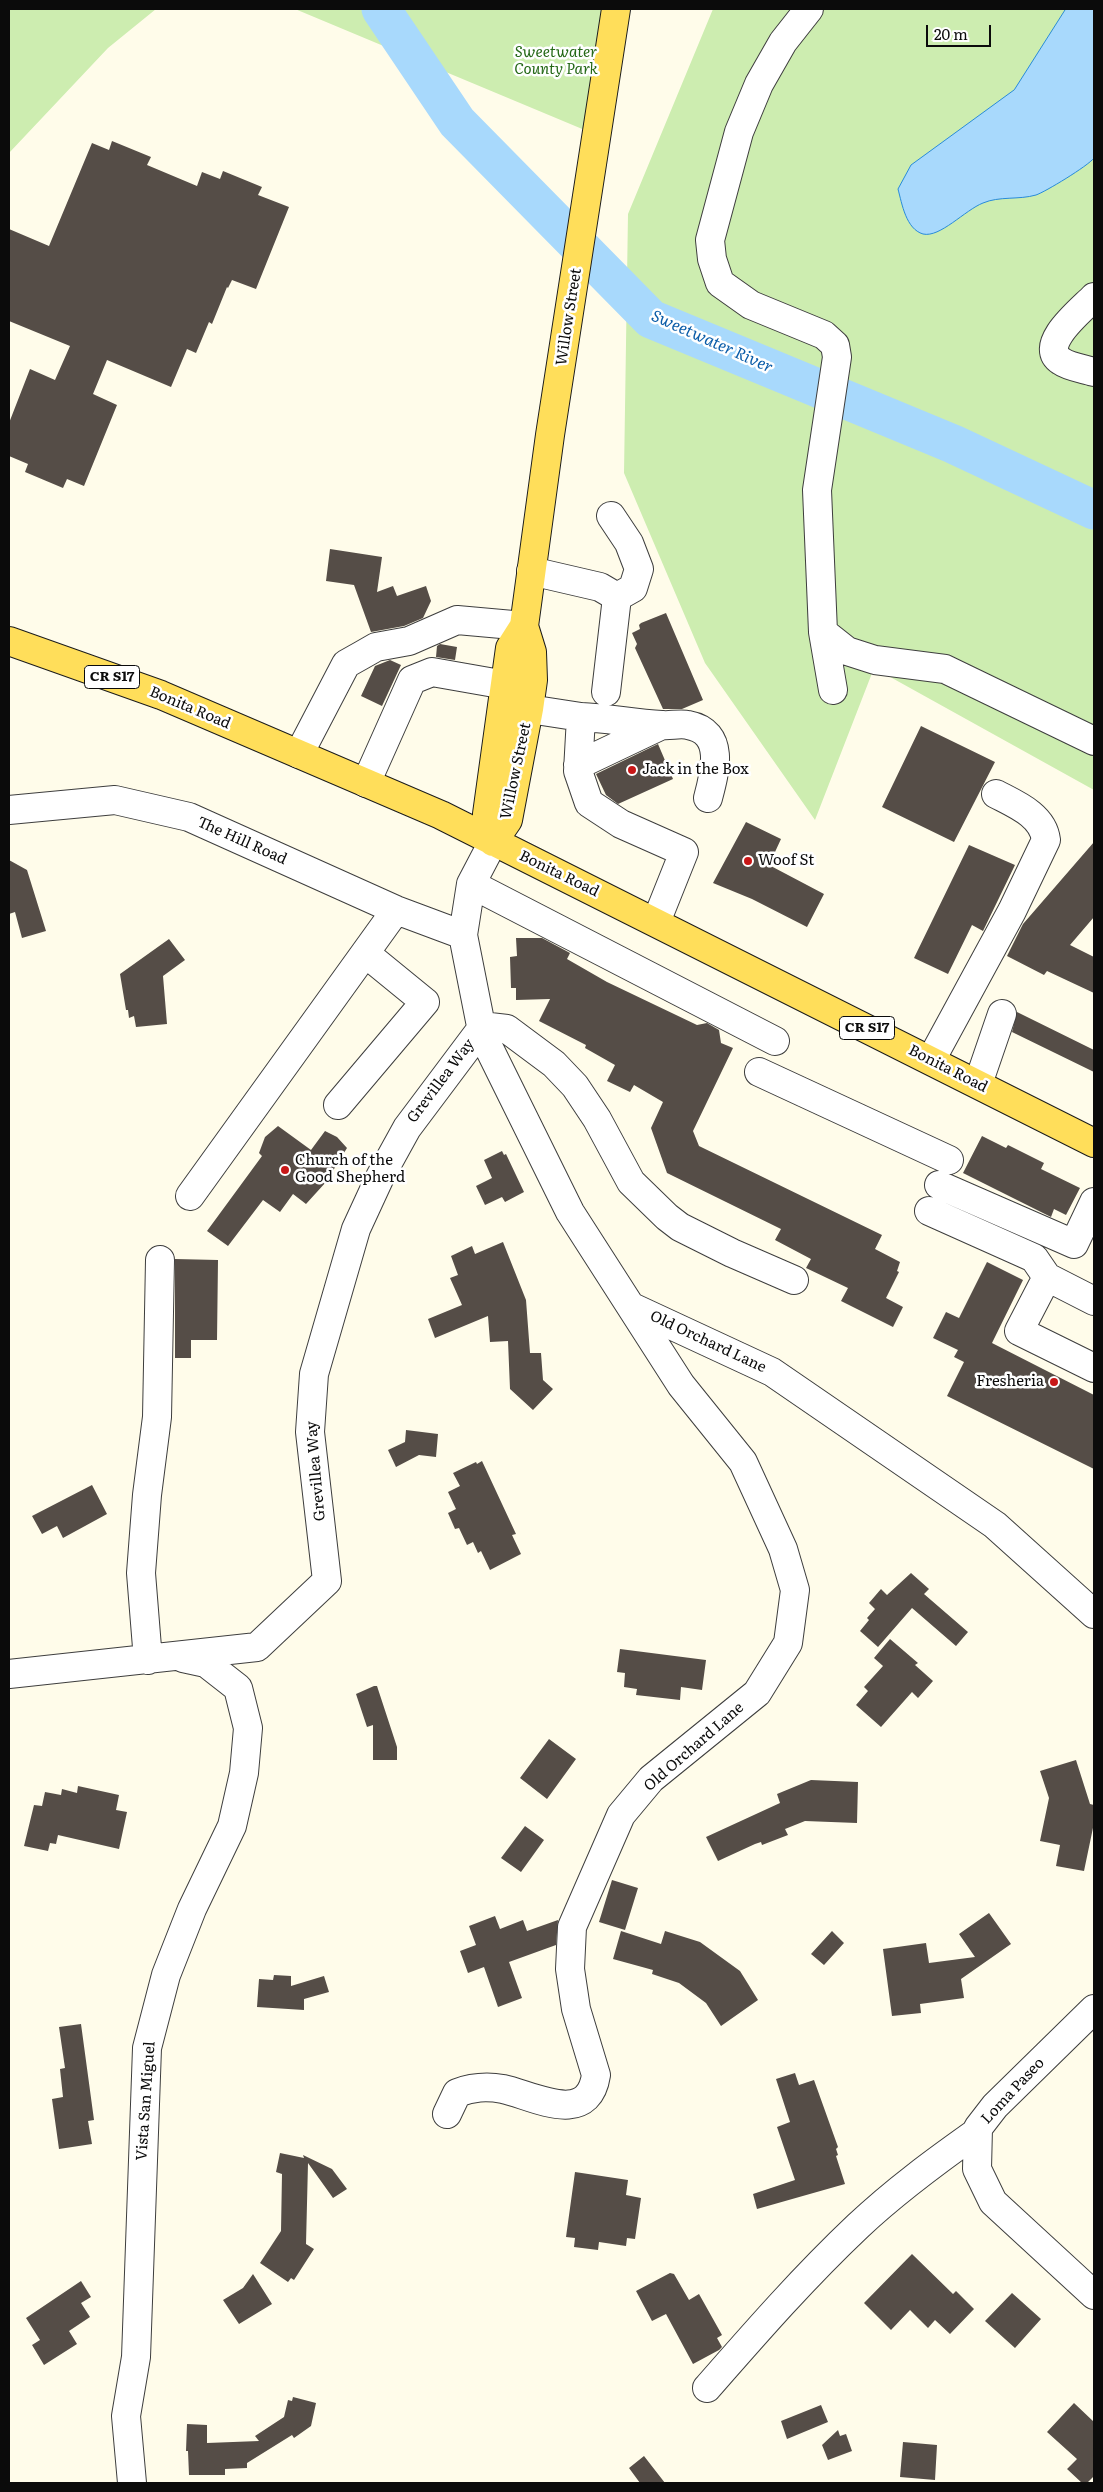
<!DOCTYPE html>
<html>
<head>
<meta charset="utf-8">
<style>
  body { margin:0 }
  #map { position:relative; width:1103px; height:2492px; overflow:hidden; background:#fffcea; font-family:Literata,serif }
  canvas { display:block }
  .frame { position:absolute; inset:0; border:10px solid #0b0b0b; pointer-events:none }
  .scale { position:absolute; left:926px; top:25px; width:65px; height:22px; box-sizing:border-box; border:2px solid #0b0b0b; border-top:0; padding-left:6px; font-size:15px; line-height:18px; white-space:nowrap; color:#0b0b0b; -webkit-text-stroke:4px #fff; paint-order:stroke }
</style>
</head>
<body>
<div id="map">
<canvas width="1103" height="2492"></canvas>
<div class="frame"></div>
<div class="scale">20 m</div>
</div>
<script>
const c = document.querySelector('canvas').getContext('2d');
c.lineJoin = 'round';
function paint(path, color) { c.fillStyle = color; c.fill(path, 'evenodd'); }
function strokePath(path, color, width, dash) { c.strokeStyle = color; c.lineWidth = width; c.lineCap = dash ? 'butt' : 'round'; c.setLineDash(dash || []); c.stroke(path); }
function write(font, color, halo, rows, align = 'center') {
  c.font = font + ' Literata,serif'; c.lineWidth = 5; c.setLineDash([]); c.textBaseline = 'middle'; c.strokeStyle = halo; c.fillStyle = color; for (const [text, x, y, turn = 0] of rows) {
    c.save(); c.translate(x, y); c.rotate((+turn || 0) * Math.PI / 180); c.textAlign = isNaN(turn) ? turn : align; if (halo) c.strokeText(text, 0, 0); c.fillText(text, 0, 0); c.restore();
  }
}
const green = new Path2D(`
  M 9,9 L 156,9 L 108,48 L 9,153 Z
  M 295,9 L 617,9 L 599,136 Z
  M 713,9 L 1094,9 L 1094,790 L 874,668 L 815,820 L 705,663 L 624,473 L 628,214 Z`);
const water = new Path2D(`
  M 1066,9 L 1094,9 L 1094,158 C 1088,166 1045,192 1036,195 C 1019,200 999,196 983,203 C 965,210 940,238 923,234 C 906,229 902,204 898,189 L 911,165 L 1014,90 Z
  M 644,325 L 937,443 L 932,449 L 642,330 Z`);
const river = new Path2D(`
  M 381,9 L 457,122 L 651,319 L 953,444 L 1094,510`);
const building = new Path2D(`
  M 112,141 L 151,157 L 147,165 L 197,186 L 202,172 L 220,179 L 223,171 L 262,187 L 258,195 L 289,207 L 256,289 L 232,280 L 228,288 L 227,287 L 212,324 L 209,322 L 196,353 L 187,349 L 171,387 L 107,360 L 93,394 L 117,405 L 84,486 L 67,479 L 63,488 L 25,472 L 28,464 L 9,456 L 9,423 L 30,369 L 55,380 L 70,346 L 9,321 L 9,229 L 49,246 L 92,143 L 109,150 Z
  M 330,549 L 382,557 L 377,592 L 393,586 L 397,596 L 426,586 L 431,601 L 423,618 L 404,626 L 371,632 L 354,585 L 326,581 Z
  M 666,613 L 703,700 L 682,709 L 663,709 L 635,648 L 637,644 L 632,633 L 640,629 L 639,625 L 641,623 Z
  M 440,644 L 457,647 L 455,660 L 436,657 L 437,646 Z
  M 390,660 L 401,665 L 382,706 L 361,696 L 375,666 Z
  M 921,726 L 995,762 L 954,842 L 882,807 Z
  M 658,744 L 673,779 L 618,804 L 606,795 L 596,774 Z
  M 746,822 L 781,839 L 769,865 L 824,894 L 807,927 L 752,899 L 713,883 Z
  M 1094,842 L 1094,917 L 1070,945 L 1094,957 L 1094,993 L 1047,971 L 1044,975 L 1007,956 L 1023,924 Z
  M 969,845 L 1015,865 L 983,931 L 972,925 L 948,974 L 914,958 Z
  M 9,860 L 27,870 L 46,931 L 22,938 L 15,912 L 9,914 Z
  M 516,938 L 542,938 L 570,953 L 567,959 L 607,982 L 697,1025 L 707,1023 L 719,1030 L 721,1043 L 733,1048 L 693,1131 L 699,1146 L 882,1235 L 875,1249 L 900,1262 L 897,1271 L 899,1272 L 886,1298 L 903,1307 L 893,1327 L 841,1301 L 848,1288 L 806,1268 L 811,1259 L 775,1240 L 781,1229 L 667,1173 L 651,1128 L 663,1102 L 634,1085 L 630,1092 L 607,1081 L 615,1065 L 585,1048 L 586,1045 L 539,1021 L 550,999 L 516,1000 L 516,988 L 511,988 L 510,957 L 517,956 Z
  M 169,939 L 185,960 L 163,976 L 167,1024 L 136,1027 L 134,1016 L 129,1018 L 128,1010 L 126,1010 L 120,974 Z
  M 1017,1012 L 1094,1050 L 1094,1072 L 1012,1032 Z
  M 278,1126 L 311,1150 L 325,1131 L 337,1137 L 347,1148 L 326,1182 L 306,1204 L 293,1194 L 280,1212 L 263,1200 L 228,1246 L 207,1231 L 262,1156 L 259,1153 L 265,1137 Z
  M 982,1136 L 1006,1148 L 1008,1145 L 1044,1163 L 1041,1169 L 1080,1188 L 1066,1215 L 1054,1209 L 1051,1217 L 963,1173 Z
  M 502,1151 L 504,1155 L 506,1154 L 524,1192 L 505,1202 L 502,1197 L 485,1205 L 476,1186 L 492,1178 L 484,1160 Z
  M 503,1242 L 526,1300 L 530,1353 L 541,1353 L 543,1380 L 553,1389 L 533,1410 L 510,1389 L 508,1341 L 490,1342 L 488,1316 L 435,1338 L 428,1319 L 462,1305 L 450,1278 L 458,1275 L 451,1256 L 472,1246 L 475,1254 Z
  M 175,1259 L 218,1260 L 217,1340 L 191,1340 L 191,1358 L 175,1358 Z
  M 987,1262 L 1023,1280 L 992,1343 L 1094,1395 L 1094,1469 L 947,1396 L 964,1362 L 954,1357 L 958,1350 L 933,1338 L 946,1312 L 959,1318 Z
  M 406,1430 L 438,1434 L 436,1457 L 419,1455 L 396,1467 L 388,1450 L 405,1442 Z
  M 482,1461 L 516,1534 L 512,1535 L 521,1554 L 490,1570 L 481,1551 L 478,1553 L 473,1542 L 467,1545 L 459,1528 L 455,1529 L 448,1513 L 456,1509 L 448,1492 L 460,1486 L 453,1473 L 476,1462 L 477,1464 Z
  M 92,1485 L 107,1514 L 63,1538 L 57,1526 L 42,1534 L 32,1516 Z
  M 911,1573 L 929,1589 L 924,1594 L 968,1632 L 956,1646 L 912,1608 L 878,1647 L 860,1631 L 869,1620 L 867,1618 L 875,1609 L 869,1603 L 881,1589 L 887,1595 Z
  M 890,1639 L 918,1663 L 915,1665 L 933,1681 L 918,1698 L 912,1692 L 881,1727 L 856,1705 L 868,1691 L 864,1687 L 883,1666 L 874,1658 Z
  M 620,1649 L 706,1660 L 702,1690 L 681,1687 L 680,1700 L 636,1695 L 637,1689 L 624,1687 L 625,1673 L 617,1672 Z
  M 374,1686 L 377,1686 L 397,1747 L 397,1760 L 373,1760 L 373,1725 L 367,1727 L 356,1694 Z
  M 549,1739 L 576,1759 L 547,1799 L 520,1778 Z
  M 1076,1760 L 1090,1804 L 1094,1805 L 1094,1823 L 1084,1871 L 1056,1866 L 1060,1845 L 1040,1841 L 1049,1798 L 1040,1771 Z
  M 811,1780 L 858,1782 L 857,1823 L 805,1821 L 785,1829 L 788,1835 L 762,1845 L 761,1842 L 755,1844 L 718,1861 L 706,1837 L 780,1803 L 777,1794 Z
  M 78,1786 L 119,1795 L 116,1810 L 127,1812 L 119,1849 L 58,1835 L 56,1844 L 50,1843 L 48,1851 L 24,1846 L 34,1805 L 42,1806 L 45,1792 L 61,1795 L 62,1789 L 77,1793 Z
  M 525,1826 L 544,1840 L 521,1872 L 501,1858 Z
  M 612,1880 L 638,1888 L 625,1930 L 599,1922 Z
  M 989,1913 L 1011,1944 L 961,1979 L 964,1998 L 920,2004 L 921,2013 L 892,2016 L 883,1949 L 926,1943 L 929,1963 L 975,1957 L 959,1934 Z
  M 495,1916 L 500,1929 L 523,1920 L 527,1931 L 558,1920 L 556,1945 L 509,1962 L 522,1998 L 498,2007 L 484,1967 L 468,1973 L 460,1951 L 476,1945 L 469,1926 Z
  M 621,1931 L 661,1944 L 665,1931 L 700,1942 L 740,1971 L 758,2000 L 721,2026 L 706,2003 L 679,1983 L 652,1974 L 653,1970 L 613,1959 Z
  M 832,1931 L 844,1943 L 824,1965 L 811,1954 Z
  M 274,1975 L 291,1976 L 291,1986 L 324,1976 L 329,1992 L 304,1999 L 304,2010 L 257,2007 L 259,1979 L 273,1980 Z
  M 81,2024 L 94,2120 L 88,2121 L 92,2144 L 59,2149 L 52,2099 L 63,2097 L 60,2069 L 65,2068 L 59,2027 Z
  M 795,2073 L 799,2085 L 814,2080 L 838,2147 L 836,2149 L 838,2155 L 836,2156 L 845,2184 L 757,2209 L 753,2194 L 795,2180 L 777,2127 L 790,2122 L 776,2079 Z
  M 280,2153 L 304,2158 L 303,2155 L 332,2169 L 347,2189 L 333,2198 L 308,2163 L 306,2244 L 314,2249 L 294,2280 L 291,2278 L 288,2282 L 260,2263 L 281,2231 L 282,2174 L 276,2172 Z
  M 575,2172 L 628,2180 L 626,2195 L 641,2198 L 635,2239 L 627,2238 L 626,2246 L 599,2242 L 598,2250 L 574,2247 L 575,2238 L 566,2237 Z
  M 912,2254 L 953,2294 L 956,2291 L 974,2309 L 950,2334 L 935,2320 L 928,2328 L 910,2310 L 891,2330 L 864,2303 Z
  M 670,2273 L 674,2274 L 689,2300 L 699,2294 L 722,2335 L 717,2338 L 722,2347 L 719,2350 L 693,2364 L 666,2314 L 652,2321 L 636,2291 Z
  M 253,2274 L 272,2304 L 239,2324 L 223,2300 L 243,2288 Z
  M 81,2281 L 91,2297 L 81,2303 L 90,2317 L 69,2331 L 77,2344 L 44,2365 L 32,2345 L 40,2340 L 26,2318 Z
  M 1012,2293 L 1041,2319 L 1015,2348 L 985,2321 Z
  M 293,2397 L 316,2403 L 311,2426 L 294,2438 L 292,2435 L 247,2463 L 247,2468 L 225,2469 L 225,2475 L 189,2475 L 188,2451 L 186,2451 L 187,2424 L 207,2425 L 207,2443 L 259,2441 L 255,2436 L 284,2417 L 288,2400 L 292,2401 Z
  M 1074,2403 L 1094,2422 L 1094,2476 L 1087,2483 L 1082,2483 L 1067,2469 L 1077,2459 L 1047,2432 Z
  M 821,2405 L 828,2422 L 787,2439 L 781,2421 Z
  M 838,2430 L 840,2436 L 846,2434 L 852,2451 L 828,2460 L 822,2445 Z
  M 903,2442 L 937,2445 L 935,2480 L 900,2477 Z
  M 644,2456 L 665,2483 L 640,2483 L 629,2468 Z`);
const minor = new Path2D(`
  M 809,9 L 783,42 L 759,84 L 739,132 L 710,240 L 712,259 L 720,283 L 751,305 L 824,335 L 835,345 L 837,357 L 817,490 L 823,632 L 833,690
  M 1094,297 C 1084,308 1036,345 1061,361 C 1069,367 1085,369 1094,372
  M 531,571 L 600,587 L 617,597 L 633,588 L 639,569 L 629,543 L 611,516
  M 823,632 L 847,651 L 875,660 L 945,669 L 1094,741
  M 606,692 L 617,597
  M 529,709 L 581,717 L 578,771 L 589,803 L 621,824 L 684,852 L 656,922
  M 581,717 C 608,718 635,724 662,725 C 670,726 680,723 688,725 C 726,732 715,772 708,798
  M 299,754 L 346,664 L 362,655 L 376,647 L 409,641 L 457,620 L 524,626
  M 578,765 L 662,725
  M 366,783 L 412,680 L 432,672 L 506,685
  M 9,810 L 115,800 L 189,817 L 396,910 L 463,935
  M 471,884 L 775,1041
  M 481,1026 L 507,1029 L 554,1064 L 575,1086 L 597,1119 L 631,1182 L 667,1217 L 680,1227 L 732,1253 L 794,1280
  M 931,1060 L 1012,911 L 1046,840 C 1043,815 1015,804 996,794
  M 759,1072 L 949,1160
  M 978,1084 L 1002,1014
  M 338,1105 L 425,1002 L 365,953
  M 939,1185 L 1074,1244 L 1094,1202
  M 190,1196 L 396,910
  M 929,1211 L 1034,1258 L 1047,1277 L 1019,1331 L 1094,1368
  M 1047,1277 L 1094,1301
  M 632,1307 L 772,1372 L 995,1525 L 1094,1614
  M 148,1660 L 141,1573 L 147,1495 L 157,1417 L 160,1260
  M 9,1674 L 257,1647 L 327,1581 L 310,1432 L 314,1374 L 356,1229 L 380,1177 L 407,1128 L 482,1028
  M 1094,2009 L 995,2106 L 978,2128 L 977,2169 L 993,2202 L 1094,2295
  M 447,2114 L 457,2093 C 473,2087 486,2086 503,2089 C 532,2095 588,2128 596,2075 L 576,2009 L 570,1969 L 572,1927 L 621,1815 L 651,1779 L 757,1693 L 788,1643 L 795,1590 L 783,1549 L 743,1462 L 681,1385 L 570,1212 L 483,1036 L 463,935 L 471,884 L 493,842
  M 707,2388 C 756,2332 804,2277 858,2226 C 895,2191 936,2161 977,2132
  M 132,2483 L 126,2416 L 136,2357 L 147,2048 L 166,1975 L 192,1909 L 232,1826 L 244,1773 L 248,1728 L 238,1688 L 206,1663 L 183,1658`);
const major = new Path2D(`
  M 9,641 L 161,695 L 441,815 L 1094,1143
  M 493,842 L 487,814 L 510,648 L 524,626 L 550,435 L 616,9
  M 493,842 L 508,820 L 529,709 L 533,680 L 532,652 L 524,626`);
const markers = [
  [632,770,5,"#c81717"],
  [748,861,5,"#c81717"],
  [285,1170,5,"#c81717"],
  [1054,1382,5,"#c81717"]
];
const shields = [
  [112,677,55],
  [867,1028,55]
];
const shieldNames = [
  ["CR S17",112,677],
  ["CR S17",867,1028]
];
const parkNames = [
  ["Sweetwater",556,53],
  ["County Park",556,70]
];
const streetNames = [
  ["Willow Street",569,317,-81],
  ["Bonita Road",190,708,23],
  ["Willow Street",516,771,-78],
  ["The Hill Road",242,841,24],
  ["Bonita Road",559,874,26],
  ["Bonita Road",948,1069,27],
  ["Grevillea Way",441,1081,-53],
  ["Old Orchard Lane",708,1342,25],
  ["Grevillea Way",316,1471,-95],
  ["Old Orchard Lane",694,1747,-41],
  ["Loma Paseo",1013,2091,-47],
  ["Vista San Miguel",146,2101,-86]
];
const poiNames = [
  ["Jack in the Box",642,770],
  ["Woof St",758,861],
  ["Church of the",295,1161],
  ["Good Shepherd",295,1178],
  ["Fresheria",1044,1382,"right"]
];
const waterNames = [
  ["Sweetwater River",712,342,24]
];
paint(green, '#cdedb0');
paint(water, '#a8d9fc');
strokePath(water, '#288bda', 1);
strokePath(river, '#a8d9fc', 39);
paint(building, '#554d47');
strokePath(minor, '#3e3e3e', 30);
strokePath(major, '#1c1c1c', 30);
strokePath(minor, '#fff', 28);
strokePath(major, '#ffde5a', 28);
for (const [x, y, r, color] of markers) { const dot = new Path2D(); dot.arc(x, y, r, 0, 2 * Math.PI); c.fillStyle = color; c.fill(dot); strokePath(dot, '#fff', 2); }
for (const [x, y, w] of shields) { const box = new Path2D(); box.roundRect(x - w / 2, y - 11.5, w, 23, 4); c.fillStyle = '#fff'; c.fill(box); strokePath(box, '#0b0b0b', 1); }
write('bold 14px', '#0b0b0b', null, shieldNames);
write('italic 15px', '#246816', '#fff', parkNames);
write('15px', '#0b0b0b', '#fff', streetNames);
write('15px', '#0b0b0b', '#fff', poiNames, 'left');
write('italic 16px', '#0a5ca8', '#fff', waterNames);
</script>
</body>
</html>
